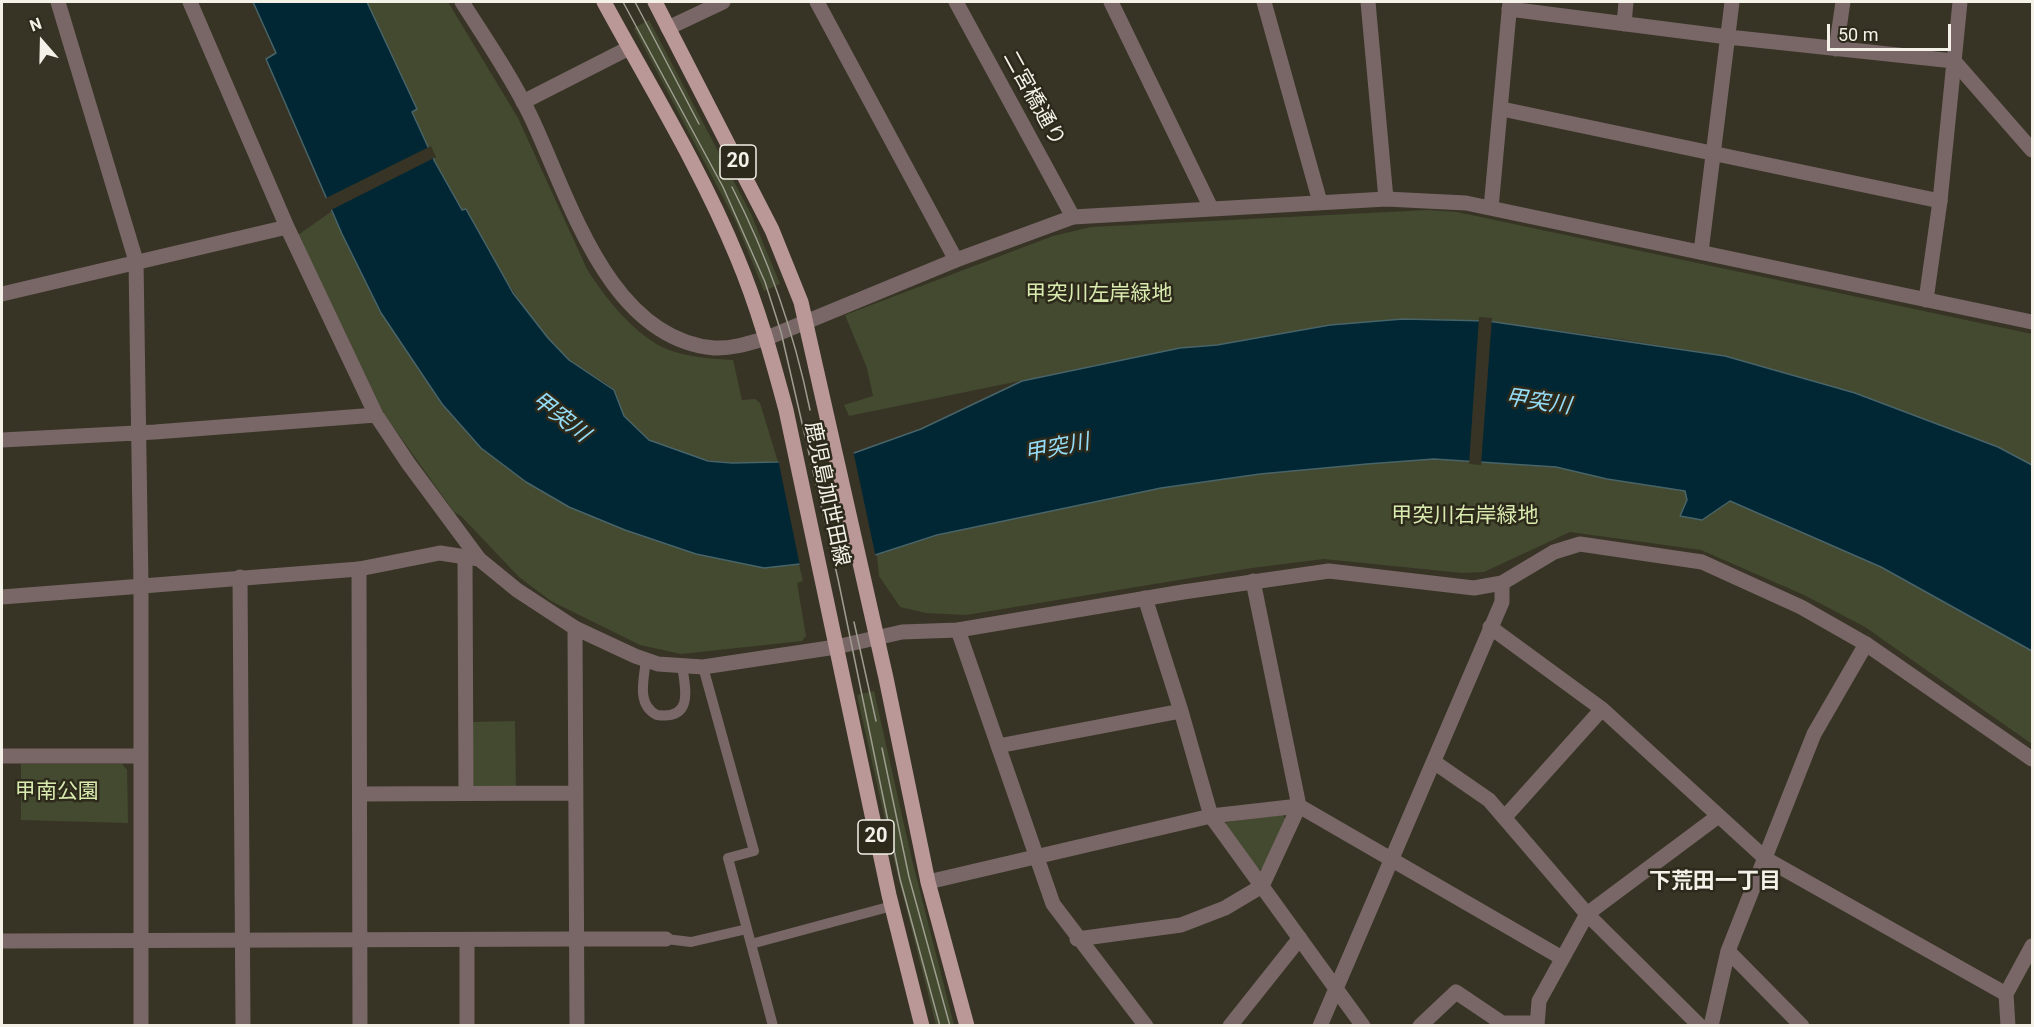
<!DOCTYPE html>
<html>
<head>
<meta charset="utf-8">
<style>
  body { margin:0 }
  #map { position:relative; width:2034px; height:1027px; overflow:hidden; background:#373425; font-family:Roboto,sans-serif }
  canvas { display:block }
  .frame { position:absolute; inset:0; border:3px solid #f3f1e8; pointer-events:none }
  .north { position:absolute; left:12px; top:12px; width:60px; height:60px; -webkit-text-stroke:4px #2d2a1b; paint-order:stroke; rotate:340deg; font-size:16px; font-weight:700; line-height:24px; text-align:center; color:#f3f1e8 }
  .north::after { content:''; display:block; margin:auto; width:21px; height:27px; background:#f3f1e8; clip-path:polygon(50% 0,100% 100%,50% 72%,0 100%) }
  .scale { position:absolute; left:1827px; top:24px; width:124px; height:27px; box-sizing:border-box; border:3px solid #f3f1e8; border-top:0; padding-left:8px; font-size:18px; line-height:21px; white-space:nowrap; color:#f3f1e8; -webkit-text-stroke:4px #2d2a1b; paint-order:stroke }
</style>
</head>
<body>
<div id="map">
<canvas width="2034" height="1027"></canvas>
<div class="frame"></div>
<div class="north">N</div>
<div class="scale">50 m</div>
</div>
<script>
const c = document.querySelector('canvas').getContext('2d');
c.lineJoin = 'round';
function paint(path, color) { c.fillStyle = color; c.fill(path, 'evenodd'); }
function strokePath(path, color, width, dash) { c.strokeStyle = color; c.lineWidth = width; c.lineCap = dash ? 'butt' : 'round'; c.setLineDash(dash || []); c.stroke(path); }
function write(font, color, halo, rows, align = 'center') {
  c.font = font + ' Roboto,"Noto Sans JP",sans-serif'; c.lineWidth = 5; c.setLineDash([]); c.textBaseline = 'middle'; c.strokeStyle = halo; c.fillStyle = color; for (const [text, x, y, turn = 0] of rows) {
    c.save(); c.translate(x, y); c.rotate((+turn || 0) * Math.PI / 180); c.textAlign = isNaN(turn) ? turn : align; if (halo) c.strokeText(text, 0, 0); c.fillText(text, 0, 0); c.restore();
  }
}
const green = new Path2D(`
  M 367,2 L 448,2 L 518,118 L 587,269 C 604,297 637,338 669,350 C 689,357 712,359 733,360 L 742,400 L 755,399 L 760,403 L 778,462 C 725,465 664,462 626,419 C 619,410 620,398 614,390 C 608,382 576,367 565,356 C 523,313 494,262 466,209 L 462,211 L 435,162 L 412,111 L 417,108 Z
  M 649,20 L 751,214 L 780,284 L 764,291 L 736,222 L 634,28 Z
  M 1428,210 L 1457,212 L 2032,334 L 2032,465 L 1998,447 L 1855,393 L 1725,356 L 1620,339 L 1488,321 L 1403,319 L 1330,325 L 1217,345 L 1180,348 L 849,416 L 844,405 L 873,396 L 867,368 L 845,315 L 1053,236 L 1091,227 Z
  M 332,211 L 381,313 L 441,404 L 481,448 L 569,507 L 625,530 L 696,554 L 764,568 L 799,564 L 803,581 L 797,583 L 806,636 L 802,641 L 681,654 L 640,645 L 551,601 L 519,577 L 461,516 L 454,512 L 384,414 L 298,235 Z
  M 1434,459 L 1556,467 L 1607,479 L 1686,491 L 1688,500 L 1702,520 L 1730,501 L 1881,567 L 2032,651 L 2032,744 L 1865,627 L 1804,595 L 1701,550 L 1570,532 L 1484,572 L 1462,573 L 1324,559 L 1252,568 L 966,615 L 926,613 L 900,607 L 879,576 L 877,555 C 1052,495 1249,471 1434,459 Z
  M 874,691 L 912,860 L 954,1025 L 936,1025 L 895,864 L 857,695 Z
  M 515,721 L 516,789 L 476,789 L 471,783 L 471,722 Z
  M 21,764 L 122,764 L 127,770 L 128,823 L 21,820 Z
  M 1283,815 L 1287,822 L 1265,868 L 1258,870 L 1224,828 L 1227,822 Z`);
const water = new Path2D(`
  M 253,2 L 367,2 L 417,109 L 412,112 L 435,162 L 462,210 L 466,209 L 513,293 L 548,338 L 569,360 L 614,390 L 624,416 L 649,440 L 708,461 L 732,463 L 778,462 L 854,453 L 921,429 L 1022,381 L 1180,348 L 1217,345 L 1330,325 L 1403,319 L 1488,321 L 1725,356 L 1855,393 L 1998,447 L 2032,465 L 2032,651 L 1881,567 L 1730,501 L 1702,520 L 1680,516 L 1687,500 L 1685,491 L 1607,479 L 1556,467 L 1434,459 L 1367,464 L 1260,474 L 1161,488 L 937,535 L 872,556 L 764,568 L 696,554 L 625,530 L 569,507 L 526,482 L 481,448 L 442,404 L 381,313 L 342,234 L 266,59 L 276,53 Z`);
const pier = new Path2D(`
  M 431,146 L 436,157 L 329,211 L 324,199 Z
  M 1479,317 L 1492,318 L 1481,465 L 1469,464 Z
  M 853,450 L 876,558 L 800,566 L 778,459 Z`);
const service = new Path2D(`
  M 646,660 C 644,679 636,705 657,715 C 693,720 686,690 682,666
  M 703,667 L 754,851 L 728,858 L 773,1026
  M 666,939 L 691,942 L 747,929
  M 751,944 L 892,906`);
const minor = new Path2D(`
  M 58,2 L 136,261 L 141,586 L 141,1026
  M 190,2 L 287,227 L 376,415 L 408,463 L 479,559
  M 817,2 L 956,260
  M 956,2 L 1073,217
  M 1111,2 L 1211,208
  M 1264,2 L 1320,202
  M 1368,2 L 1386,199
  M 1509,9 L 1728,37 L 1954,61 L 2032,150
  M 1624,24 L 1626,2
  M 668,28 L 723,2
  M 1836,49 L 1843,2
  M 523,102 L 629,48
  M 1502,109 L 1940,201
  M 1701,252 L 1732,2
  M 2,294 L 287,227
  M 2,440 L 155,432 L 376,415
  M 465,556 L 466,793
  M 359,569 L 360,1026
  M 240,577 L 243,1026
  M 1145,598 L 1181,711 L 1211,816 L 1363,1026
  M 1490,627 L 1602,709 L 1766,859 L 2006,994
  M 575,628 L 577,1026
  M 958,630 L 1053,904 L 1146,1026
  M 998,746 L 1181,711
  M 2,756 L 141,756
  M 1434,762 L 1489,800 L 1587,914 L 1700,1026
  M 360,794 L 575,793
  M 1505,817 L 1602,709
  M 928,882 L 1211,816 L 1299,806 L 1562,958
  M 576,939 L 666,939
  M 1077,939 L 1181,925 L 1225,908 L 1262,886 L 1299,806 L 1253,581
  M 1728,951 L 1802,1026
  M 467,1026 L 467,940
  M 1230,1026 L 1300,938
  M 1320,1026 L 1502,602 L 1502,583
  M 1420,1026 L 1456,992 L 1502,1023 L 1537,1023
  M 1537,1026 L 1539,1001 L 1587,914 L 1717,817
  M 1711,1026 L 1728,951 L 1814,734 L 1866,644
  M 2008,1026 L 2006,994 L 2032,946`);
const tertiary = new Path2D(`
  M 462,2 C 485,38 511,76 530,115 C 569,196 607,338 714,348 C 732,349 750,343 767,338 L 956,260 L 1073,217 L 1386,199 L 1466,203 L 2032,322
  M 1491,208 L 1510,2
  M 1926,300 L 1940,201 L 1960,2
  M 2,597 L 359,569 L 440,553 L 479,559 L 517,590 L 575,628 L 635,656 L 658,664 L 703,667 L 836,647 L 902,632 L 958,630 L 1183,592 L 1329,571 L 1474,588 L 1502,583 L 1554,552 L 1580,544 L 1702,562 L 1801,607 L 1866,644 L 2032,759
  M 2,941 L 576,939`);
const primary = new Path2D(`
  M 604,2 C 649,85 701,169 737,257 C 758,307 772,358 786,410 L 889,895 L 922,1026
  M 655,2 L 772,230 L 801,302 L 886,678 L 928,882 L 967,1026`);
const tram = new Path2D(`
  M 623,2 L 723,187 L 765,282 L 781,332 L 838,579 L 900,879 L 940,1026
  M 635,2 L 699,124
  M 732,187 C 769,259 794,332 810,410
  M 854,622 L 876,721
  M 882,748 L 909,877 L 950,1026`);
const shields = [
  [738,162,36],
  [876,837,36]
];
const shieldNames = [
  ["20",738,162],
  ["20",876,837]
];
const streetNames = [
  ["二宮橋通り",1033,99,61],
  ["鹿児島加世田線",826,494,78]
];
const parkNames = [
  ["甲突川左岸緑地",1099,295],
  ["甲突川右岸緑地",1465,517],
  ["甲南公園",57,793]
];
const waterNames = [
  ["甲突川",1538,403,8],
  ["甲突川",560,418,38],
  ["甲突川",1057,449,-11]
];
const neighbourhoodNames = [
  ["下荒田一丁目",1715,882]
];
paint(green, '#434a2f');
paint(water, '#002733');
strokePath(water, '#496469', 1.5);
paint(pier, '#373425');
strokePath(service, '#786766', 10);
strokePath(minor, '#786766', 15);
strokePath(tertiary, '#786766', 15);
strokePath(primary, '#bb9898', 15);
strokePath(tram, '#9f9d91', 1.5);
for (const [x, y, w] of shields) { const box = new Path2D(); box.roundRect(x - w / 2, y - 17, w, 34, 4.5); c.fillStyle = '#2d2a1b'; c.fill(box); strokePath(box, '#f3f1e8', 1.5); }
write('bold 20px', '#f3f1e8', null, shieldNames);
write('21px', '#f3f1e8', '#2d2a1b', streetNames);
write('21px', '#d9eaaf', '#2d2a1b', parkNames);
write('italic 22px', '#95dcf6', '#2d2a1b', waterNames);
write('bold 22px', '#f3f1e8', '#2d2a1b', neighbourhoodNames);
</script>
</body>
</html>
